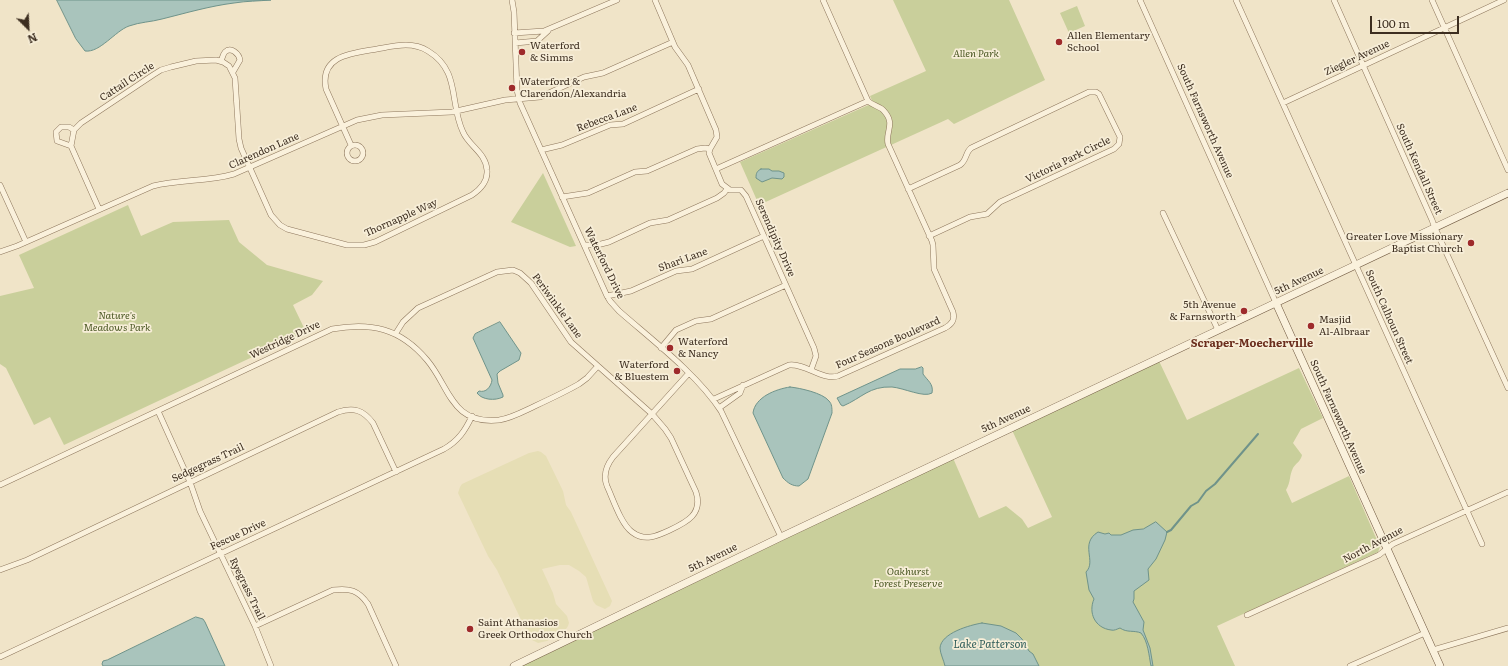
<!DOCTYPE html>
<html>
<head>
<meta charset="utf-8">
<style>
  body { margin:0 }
  #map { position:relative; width:1508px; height:666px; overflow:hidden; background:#f0e4c8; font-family:Literata,serif }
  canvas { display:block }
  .north { position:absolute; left:8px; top:8px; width:40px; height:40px; -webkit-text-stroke:3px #f7eed8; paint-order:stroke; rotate:156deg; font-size:11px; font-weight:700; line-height:16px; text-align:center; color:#3d2e20 }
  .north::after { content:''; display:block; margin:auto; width:14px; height:18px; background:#3d2e20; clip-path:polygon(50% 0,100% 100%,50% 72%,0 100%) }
  .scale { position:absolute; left:1370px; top:16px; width:89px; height:18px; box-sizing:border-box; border:2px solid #3d2e20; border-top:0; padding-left:5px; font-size:12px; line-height:14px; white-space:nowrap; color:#3d2e20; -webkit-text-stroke:3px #f7eed8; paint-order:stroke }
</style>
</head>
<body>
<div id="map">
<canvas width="1508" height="666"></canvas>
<div class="north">N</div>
<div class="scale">100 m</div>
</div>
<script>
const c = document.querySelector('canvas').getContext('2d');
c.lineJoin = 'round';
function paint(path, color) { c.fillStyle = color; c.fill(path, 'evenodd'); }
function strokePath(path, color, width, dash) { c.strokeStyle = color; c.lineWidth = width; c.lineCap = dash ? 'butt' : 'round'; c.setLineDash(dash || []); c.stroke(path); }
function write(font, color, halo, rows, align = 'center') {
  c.font = font + ' Literata,serif'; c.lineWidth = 3.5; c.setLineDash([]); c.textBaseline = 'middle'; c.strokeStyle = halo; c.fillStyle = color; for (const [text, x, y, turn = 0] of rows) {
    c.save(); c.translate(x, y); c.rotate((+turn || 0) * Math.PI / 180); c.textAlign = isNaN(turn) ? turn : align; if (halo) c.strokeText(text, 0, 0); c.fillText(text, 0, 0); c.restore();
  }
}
const farmland = new Path2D(`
  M 538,451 L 541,452 L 546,456 L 563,491 L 566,505 L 571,512 L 612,601 L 610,606 L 605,609 L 596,605 L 593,601 L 586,577 L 579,571 L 569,565 L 560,565 L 542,569 L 553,593 L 556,604 L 567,616 L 569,623 L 568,626 L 564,632 L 547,641 L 538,643 L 532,640 L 529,636 L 497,570 L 488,556 L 458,493 L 460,487 L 462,484 L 529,453 Z`);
const green = new Path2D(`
  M 893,0 L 1009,0 L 1045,80 L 954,124 L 948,119 L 759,205 L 740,162 L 873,103 L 870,96 L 926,71 Z
  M 1077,6 L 1085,26 L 1069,33 L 1060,13 Z
  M 543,173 L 576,246 L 570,247 L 511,222 Z
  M 128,205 L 141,236 L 173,222 L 229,220 L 239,242 L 267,265 L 323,281 L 312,295 L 293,305 L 306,332 L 64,445 L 50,417 L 34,425 L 6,368 L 0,364 L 0,296 L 34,288 L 19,255 Z
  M 1159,361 L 1187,420 L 1299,368 L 1323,418 L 1301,429 L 1293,443 L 1302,455 C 1301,461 1296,463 1293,468 C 1289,476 1291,482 1286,490 L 1292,503 L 1349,476 L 1380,547 L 1378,552 L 1217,626 L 1235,666 L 522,666 L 953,458 L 979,518 L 1006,506 L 1022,519 L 1028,528 L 1052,517 L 1012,430 Z`);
const water = new Path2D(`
  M 57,0 L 271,0 C 259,1 246,1 234,3 C 210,6 186,13 162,19 C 151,22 140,22 129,26 C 115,31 100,53 85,51 L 76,39 Z
  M 761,169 L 769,169 L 772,171 L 779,171 L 784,173 L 784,177 L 782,179 L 772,178 L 762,182 L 756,178 C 756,173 757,171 761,169 Z
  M 500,322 L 521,353 L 519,360 L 500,371 L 497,374 L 498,383 L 503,395 L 503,397 C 495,401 482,400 477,393 L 479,391 C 486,393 491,387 492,380 L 473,338 L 475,334 Z
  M 922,367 L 923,368 L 923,374 C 927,380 934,384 932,393 C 924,398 904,388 892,387 C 869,386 862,398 843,406 L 841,405 L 837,398 L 900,369 L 915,369 Z
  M 790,387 C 800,388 823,393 829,401 C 832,404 832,408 832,413 L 808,479 L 799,486 C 792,486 788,483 783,478 L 753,413 C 755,397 776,389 790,387 Z
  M 1156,522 L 1167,532 L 1165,540 L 1156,559 L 1148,569 L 1149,580 L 1134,591 L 1134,599 L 1133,602 L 1144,622 L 1143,630 L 1150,648 L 1153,666 L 1151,666 C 1149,656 1148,641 1141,633 C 1134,630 1127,633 1120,628 C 1117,629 1114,631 1111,630 C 1095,628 1088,613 1094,599 L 1089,590 L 1086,572 C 1097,561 1079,544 1098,532 L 1105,534 L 1109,533 L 1111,535 L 1121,535 L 1133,530 L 1143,529 Z
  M 196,617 L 203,619 L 205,622 L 225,666 L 103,666 L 102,664 L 103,661 L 107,660 Z
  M 982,623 L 1001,626 L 1016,633 L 1022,639 L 1029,651 L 1033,654 L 1039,666 L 945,666 C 944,661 940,653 940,648 C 941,633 970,625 982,623 Z`);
const stream = new Path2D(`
  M 1167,532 L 1171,530 L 1191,506 L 1198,502 L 1206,491 L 1215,484 L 1258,434`);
const street = new Path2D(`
  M 512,0 L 514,12 L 517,90 L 520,103 L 607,296 L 610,301 L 619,311 C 652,340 697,374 721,411 L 781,537
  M 655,0 L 675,47 L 688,65 L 716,130 L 717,137 L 710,149 L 709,153 L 722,184 L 730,190 L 741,190 L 746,196 L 814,348 L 816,356 L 811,370
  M 1140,0 L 1276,303
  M 1236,0 L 1482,544
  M 1334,0 L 1432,220 L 1435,228 L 1508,388
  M 1432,0 L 1508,170
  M 514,33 L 544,31 L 617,0
  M 515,43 L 537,41 L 548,31
  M 221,61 C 222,59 223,54 225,52 C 231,46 239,54 240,60 L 233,72
  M 1283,103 L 1504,0
  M347 153a8 8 0 1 1 16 0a8 8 0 1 1-16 0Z
  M 71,146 L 57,141 L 56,132 L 61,127 L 69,127 L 74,130
  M 541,150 L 562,145 L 610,125 L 623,124 L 699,89
  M 716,169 L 868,101
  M 0,185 L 26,242
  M 908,189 L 960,165 C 967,160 965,153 971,148 L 1089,92 L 1096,92 L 1099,94 L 1120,137 L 1119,144 L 1114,149 L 1000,202 L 987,214 L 970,217 L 929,236
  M 562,197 L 588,193 L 635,172 L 647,171 L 697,149 L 705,148 L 710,149
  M 99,209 L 71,146 L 74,130 L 81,123 L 153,75 L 161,70 L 171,67 L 196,61 L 216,60 L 223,62 L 229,66 L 235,78 L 239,139 L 241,148 L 271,215 L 280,225 L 287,229 L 347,245 L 364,245 L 375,242 L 472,195 C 481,189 488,181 487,170 C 486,153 469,146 463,132 C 449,103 461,71 428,51 C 412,41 394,46 377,49 C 353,53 319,55 326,89 L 351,145
  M 1163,213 L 1218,330
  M 584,245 L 597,245 L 609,242 L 650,223 L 668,220 L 717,198 L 724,193 L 727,189
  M 0,252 L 17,246 L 153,186 C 180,179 207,182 234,174 L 357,120 L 382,115 L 452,112 L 505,100 L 540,97 L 584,77 L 603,73 L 673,42
  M 607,296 L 631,291 L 676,271 L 692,269 L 764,236
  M 396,333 L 403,322 L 418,308 L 497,272 L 513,270 L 520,273 L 531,283 L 571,342 L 652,414 L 665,429 L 671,438 L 696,492 C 703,514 687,522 670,530 C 657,536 645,542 632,532 C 621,524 613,499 607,486 C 603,476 606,466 613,457 L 689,373
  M 661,348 L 676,330 L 696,321 L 711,319 L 786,285
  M 714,399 L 789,365 C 806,363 822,381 838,376 L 945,328 C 952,324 955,320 953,312 L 934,269 L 933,245 L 932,241 L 888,144 C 885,132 896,124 884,111 C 880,106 873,106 868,101 L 823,0
  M 719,408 L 740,393 L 743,385
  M 158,411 L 190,482 L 200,511 L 255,626 L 271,666
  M 0,485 L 332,329 C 371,322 400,328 427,360 C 450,387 451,425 499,420 C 512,418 524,411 535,406 C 550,399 565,392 579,384 L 587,378 L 597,367
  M 0,570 L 27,560 L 338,412 C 354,407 363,410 373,423 L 396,472
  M 1247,615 L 1379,555 L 1393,544 L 1508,492
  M 255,626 L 333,590 C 350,588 358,590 368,604 L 396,666
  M 1433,650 L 1508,628
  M 0,657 L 444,449 C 458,441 465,431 472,416
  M 1350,666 L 1425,633`);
const secondary = new Path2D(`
  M 1276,303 L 1440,666
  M 514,666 L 781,537 L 1508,193`);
const markers = [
  [1059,42,4,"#9e2a2b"],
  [522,52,4,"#9e2a2b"],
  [512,88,4,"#9e2a2b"],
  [1471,243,4,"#9e2a2b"],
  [1244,311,4,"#9e2a2b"],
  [1311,326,4,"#9e2a2b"],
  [670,348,4,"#9e2a2b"],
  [677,371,4,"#9e2a2b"],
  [470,629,4,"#9e2a2b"]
];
const poiNames = [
  ["Allen Elementary",1067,36],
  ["School",1067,48],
  ["Waterford",530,46],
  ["& Simms",530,58],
  ["Waterford &",520,82],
  ["Clarendon/Alexandria",520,94],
  ["Greater Love Missionary",1463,237,"right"],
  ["Baptist Church",1463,249,"right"],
  ["5th Avenue",1236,305,"right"],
  ["& Farnsworth",1236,317,"right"],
  ["Masjid",1319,320],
  ["Al-Albraar",1319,332],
  ["Waterford",678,342],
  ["& Nancy",678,354],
  ["Waterford",669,365,"right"],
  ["& Bluestem",669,377,"right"],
  ["Saint Athanasios",478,623],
  ["Greek Orthodox Church",478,635]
];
const parkNames = [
  ["Allen Park",976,54],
  ["Nature's",117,316],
  ["Meadows Park",117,328],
  ["Oakhurst",908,572],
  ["Forest Preserve",908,584]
];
const streetNames = [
  ["Ziegler Avenue",1357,58,-25],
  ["Cattail Circle",127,82,-33],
  ["Rebecca Lane",607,118,-20],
  ["South Farnsworth Avenue",1205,121,66],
  ["Clarendon Lane",264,151,-24],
  ["Victoria Park Circle",1068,160,-26],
  ["South Kendall Street",1419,169,66],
  ["Thornapple Way",401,218,-24],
  ["Serendipity Drive",775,238,66],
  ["Shari Lane",683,260,-20],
  ["Waterford Drive",604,263,64],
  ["5th Avenue",1299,281,-25],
  ["Periwinkle Lane",557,306,54],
  ["South Calhoun Street",1389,317,66],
  ["Westridge Drive",285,340,-25],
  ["Four Seasons Boulevard",888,343,-24],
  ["South Farnsworth Avenue",1338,417,66],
  ["5th Avenue",1006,419,-25],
  ["Sedgegrass Trail",208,463,-25],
  ["Fescue Drive",238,535,-25],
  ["North Avenue",1373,545,-28],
  ["5th Avenue",713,558,-26],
  ["Ryegrass Trail",247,589,64]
];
const neighbourhoodNames = [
  ["Scraper-Moecherville",1252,344]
];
const waterNames = [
  ["Lake Patterson",990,645]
];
paint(farmland, '#e6deb5');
paint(green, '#c9cf9b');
paint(water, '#a9c4bc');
strokePath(water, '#6f938a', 1);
strokePath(stream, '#6f938a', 2);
strokePath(street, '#8d765c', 6);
strokePath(secondary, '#6f573f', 8);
strokePath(street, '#faf1dc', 5);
strokePath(secondary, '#faf1dc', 7);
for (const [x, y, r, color] of markers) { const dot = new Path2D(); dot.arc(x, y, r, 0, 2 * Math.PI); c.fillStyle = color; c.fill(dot); strokePath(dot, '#f7eed8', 1.5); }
write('10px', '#3d2e20', '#f7eed8', poiNames, 'left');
write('italic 10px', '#4d5a26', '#f7eed8', parkNames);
write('10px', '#3d2e20', '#f7eed8', streetNames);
write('bold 11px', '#6b2e1e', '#f7eed8', neighbourhoodNames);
write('italic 11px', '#2f5d5a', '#f7eed8', waterNames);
</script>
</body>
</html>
